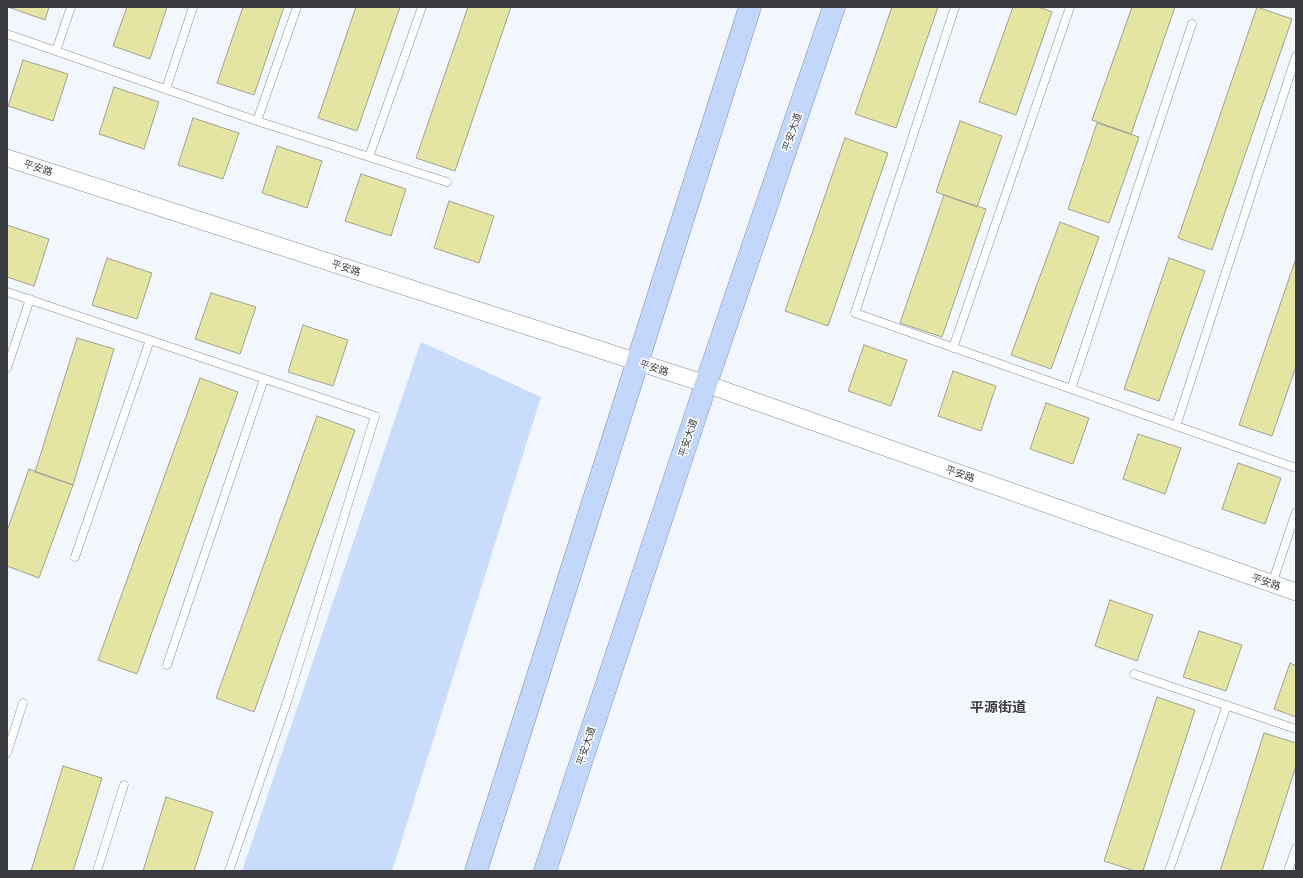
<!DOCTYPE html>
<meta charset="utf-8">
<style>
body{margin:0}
#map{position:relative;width:1303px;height:878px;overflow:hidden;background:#f2f6fd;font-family:Barlow,sans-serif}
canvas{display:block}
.frame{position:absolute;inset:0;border:8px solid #393b40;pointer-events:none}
</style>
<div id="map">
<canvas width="1303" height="878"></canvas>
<div class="frame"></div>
</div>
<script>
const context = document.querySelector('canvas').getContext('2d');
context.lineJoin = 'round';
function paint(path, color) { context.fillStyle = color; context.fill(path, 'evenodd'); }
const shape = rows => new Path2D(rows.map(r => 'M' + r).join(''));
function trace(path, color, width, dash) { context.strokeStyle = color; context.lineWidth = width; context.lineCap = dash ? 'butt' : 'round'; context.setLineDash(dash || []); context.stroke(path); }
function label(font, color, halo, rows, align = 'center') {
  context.font = font + ' Barlow,"Noto Sans SC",sans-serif'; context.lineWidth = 3; context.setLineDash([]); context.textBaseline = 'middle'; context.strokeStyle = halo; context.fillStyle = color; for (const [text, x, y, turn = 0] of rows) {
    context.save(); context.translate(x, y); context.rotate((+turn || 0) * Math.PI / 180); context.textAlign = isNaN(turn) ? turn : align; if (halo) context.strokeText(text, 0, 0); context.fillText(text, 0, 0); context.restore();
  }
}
paint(shape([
 [421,342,541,397,392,871,242,871]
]), '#cadcfc');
const building = shape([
 [8,7,49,7,45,20,8,7],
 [127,7,167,7,150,59,113,46,127,7],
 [243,7,284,7,254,95,217,83,243,7],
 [356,7,400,7,357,131,318,118,356,7],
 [468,7,511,7,455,171,416,158,468,7],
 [892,7,938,7,896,128,855,114,892,7],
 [1013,7,1039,7,1052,12,1016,115,979,102,1013,7],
 [1132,7,1175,7,1131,134,1092,120,1132,7],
 [1257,7,1292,19,1212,250,1178,238,1257,7],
 [23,60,68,74,53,121,8,106,23,60],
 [114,87,159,102,144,149,99,134,114,87],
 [193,118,239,133,223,179,178,165,193,118],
 [960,121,1002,136,977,207,936,192,960,121],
 [1097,123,1139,137,1109,223,1068,209,1097,123],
 [845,138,888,153,828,326,785,311,845,138],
 [277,146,322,161,307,208,262,193,277,146],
 [361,174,406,189,391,236,345,221,361,174],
 [944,195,986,209,942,337,900,323,944,195],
 [449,201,494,216,479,263,434,248,449,201],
 [1060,222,1099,237,1051,369,1011,355,1060,222],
 [7,225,49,239,34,286,7,277,7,225],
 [107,258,152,273,137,319,92,305,107,258],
 [1169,258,1205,271,1159,401,1124,389,1169,258],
 [1296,258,1296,366,1272,436,1239,425,1296,258],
 [211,293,256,307,240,354,195,339,211,293],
 [303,325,348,340,333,386,288,372,303,325],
 [77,338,114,349,73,485,35,472,77,338],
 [864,345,907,360,891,406,848,391,864,345],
 [953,371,996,386,981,431,938,416,953,371],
 [200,378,238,392,137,674,98,660,200,378],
 [1046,403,1089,418,1073,464,1030,449,1046,403],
 [317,416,355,430,254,712,216,698,317,416],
 [1138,434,1181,448,1165,494,1123,479,1138,434],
 [1238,463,1281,478,1265,524,1222,509,1238,463],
 [29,469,73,485,39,578,7,566,7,531,29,469],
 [1110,600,1153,615,1137,661,1095,646,1110,600],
 [1199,631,1242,645,1226,691,1183,677,1199,631],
 [1290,663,1296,666,1296,717,1274,709,1290,663],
 [1157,697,1195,710,1143,871,1135,871,1104,861,1157,697],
 [1264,733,1296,743,1296,766,1262,871,1220,871,1264,733],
 [63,766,102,778,73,871,31,871,63,766],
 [166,797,213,812,194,871,143,871,166,797]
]);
paint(building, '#e4e4a3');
trace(building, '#a1a195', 1);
const lane = shape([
 [955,7,855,313,1296,468],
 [7,34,257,121,447,182],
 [56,51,71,7],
 [166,89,193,7],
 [257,121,297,7],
 [369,157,422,7],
 [7,292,375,416,288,699,229,871],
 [953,348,1070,7],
 [7,368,30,299],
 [1071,389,1192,24],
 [1176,426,1296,56],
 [75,557,150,340],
 [1272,584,1296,512],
 [167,665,264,379],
 [1134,674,1296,729],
 [7,753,23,703],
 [97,871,124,785],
 [1169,871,1227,705],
 [1288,871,1296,848]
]);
const street = shape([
 [7,158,706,384,1296,592]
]);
const primary = shape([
 [476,871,750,7],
 [545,871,706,384,834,7]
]);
trace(lane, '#898f9a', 9);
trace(street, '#898f9a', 18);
trace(primary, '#798fb7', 23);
trace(lane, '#fff', 8);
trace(street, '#fff', 17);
trace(primary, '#c3d7fa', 22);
label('10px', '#393b40', '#fff', [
 ["平安大道",792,132,-71],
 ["平安路",38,168,18],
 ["平安路",346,268,18],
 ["平安路",654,368,18],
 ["平安大道",688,438,-72],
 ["平安路",960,474,19],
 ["平安路",1266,582,19],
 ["平安大道",586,746,-72]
]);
label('bold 14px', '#393b40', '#fff', [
 ["平源街道",998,707]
]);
</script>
